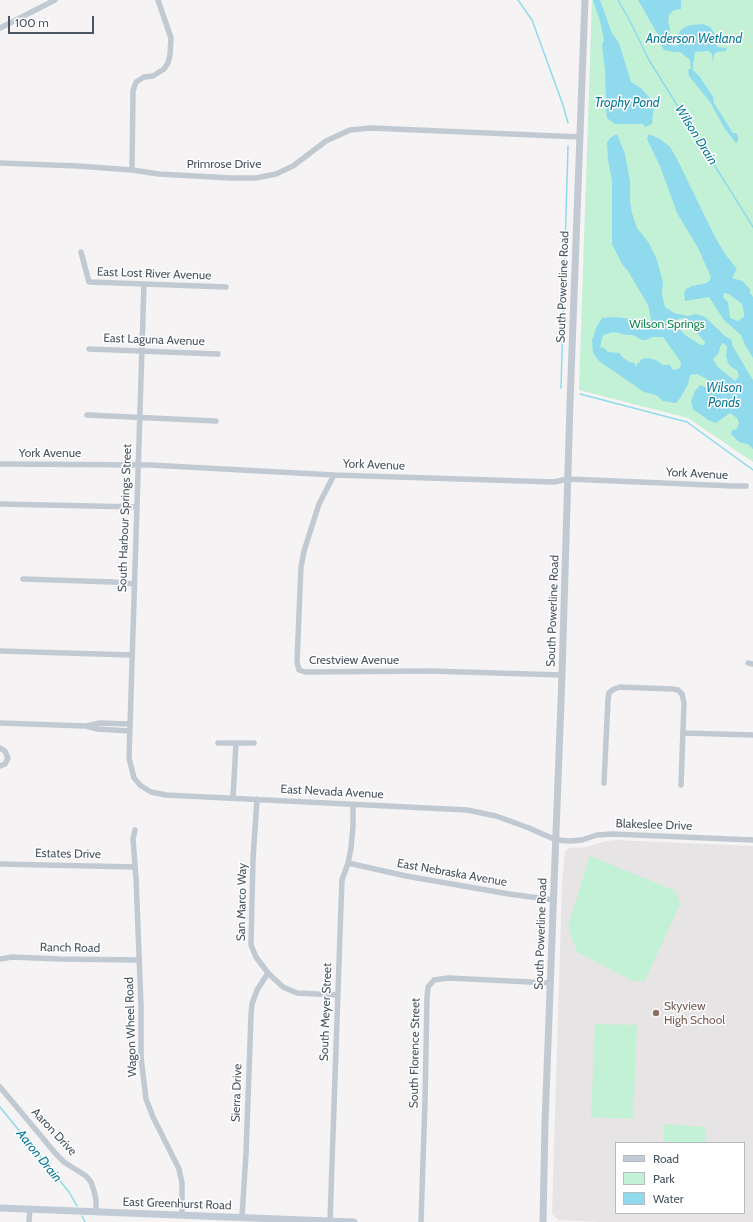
<!DOCTYPE html>
<style>
body{margin:0}
#map{position:relative;width:753px;height:1222px;overflow:hidden;background:#f5f3f3;font-family:Cabin,sans-serif}
canvas{display:block}
.legend{position:absolute;left:615px;top:1142px;width:130px;height:72px;box-sizing:border-box;background:#fff;border:1px solid #b7bbc0;margin:0;padding:5px 7px;list-style:none;font-size:12px;color:#4a5661}
.legend li{display:flex;align-items:center;gap:8px;height:20px}
.legend b{width:20px;border:1px solid #b7bbc0}
.scale{position:absolute;left:8px;top:16px;width:86px;height:18px;box-sizing:border-box;border:2px solid #4a5661;border-top:0;padding-left:5px;font-size:12px;line-height:14px;white-space:nowrap;color:#4a5661;-webkit-text-stroke:3px #fff;paint-order:stroke}
</style>
<div id="map">
<canvas width="753" height="1222"></canvas>
<ul class="legend">
<li><b style="height:5px;background:#c1cbd6"></b>Road</li>
<li><b style="height:11px;background:#c3f1d5"></b>Park</li>
<li><b style="height:11px;background:#90daee"></b>Water</li>
</ul>
<div class="scale">100 m</div>
</div>
<script>
const context = document.querySelector('canvas').getContext('2d');
context.lineJoin = 'round';
function paint(path, color) { context.fillStyle = color; context.fill(path, 'evenodd'); }
const shape = rows => new Path2D(rows.map(r => 'M' + r).join(''));
function trace(path, color, width, dash) { context.strokeStyle = color; context.lineWidth = width; context.lineCap = dash ? 'butt' : 'round'; context.setLineDash(dash || []); context.stroke(path); }
function label(font, color, halo, rows, align = 'center') {
  context.font = font + ' Cabin,sans-serif'; context.lineWidth = 3; context.setLineDash([]); context.textBaseline = 'middle'; context.strokeStyle = halo; context.fillStyle = color; for (const [text, x, y, turn = 0] of rows) {
    context.save(); context.translate(x, y); context.rotate((+turn || 0) * Math.PI / 180); context.textAlign = isNaN(turn) ? turn : align; if (halo) context.strokeText(text, 0, 0); context.fillText(text, 0, 0); context.restore();
  }
}
paint(shape([
 [616,840,753,846,753,1222,601,1222,559,1220,552,1214,562,884,565,851,569,848,586,847,607,841],
 [616,1143,744,1143,744,1213,616,1213]
]), '#e6e4e5');
paint(shape([
 [592,0,753,0,753,462,688,418,579,390],
 [590,856,676,891,680,904,645,981,633,981,577,952,568,926],
 [595,1024,637,1025,633,1119,591,1117],
 [664,1124,706,1127,705,1143,663,1143]
]), '#c3f1d5');
paint(shape([
 [593,0,600,0,612,33,619,43,631,82,641,88,654,103,652,124,645,127,643,124,615,124,607,118,605,103,606,98,605,70,602,45,604,40,600,21],
 [638,0,681,0,681,9,674,10,669,15,668,22,670,29,667,40,667,44,676,46,679,44,678,35,681,30,685,27,691,25,703,24,710,27,715,34,717,47,727,48,726,51,716,52,714,55,713,63,712,54,709,51,695,52,694,59,693,62,693,70,700,77,713,97,714,103,733,133,736,133,738,136,738,141,736,143,725,129,710,102,689,76,688,70,691,68,690,60,680,52,674,52,664,50,661,45,658,35],
 [617,134,625,154,630,181,630,201,632,213,637,228,649,243,657,260,663,282,662,294,665,307,674,313,688,316,696,314,705,317,726,337,732,340,732,345,753,380,753,449,748,444,739,442,731,434,732,430,737,429,739,423,737,418,730,413,716,423,708,420,693,409,691,401,695,391,700,385,707,388,709,384,707,379,697,374,690,375,688,384,681,397,676,403,663,401,656,395,644,392,599,361,593,353,592,340,597,326,602,318,614,317,634,319,639,323,648,323,651,319,648,305,628,271,622,264,612,244,612,180,608,160,607,143,610,138],
 [684,318,689,322,697,326,695,330,705,342,704,345,701,345,691,339,684,334,679,328,677,323,678,319],
 [614,332,626,335,633,335,642,340,646,340,653,337,663,337,681,362,680,368,673,370,670,365,663,365,656,360,648,358,642,359,635,367,635,363,629,362,621,356,620,353,608,352,604,348,600,347,603,335],
 [723,343,727,346,726,356,728,363,731,367,737,370,739,376,735,381,717,366,713,359,718,354,721,345],
 [649,134,660,139,670,147,676,157,715,237,725,254,737,269,732,278,742,281,750,289,750,293,753,297,753,358,745,345,741,335,724,320,709,297,685,301,684,293,686,289,692,286,707,283,710,280,711,277,698,248,677,213,660,166,647,139],
 [724,293,729,294,742,304,744,313,744,317,738,321,730,318,728,302,723,297]
]), '#90daee');
trace(shape([
 [518,0,532,20,563,105,568,123],
 [618,0,631,23,649,60,753,227],
 [561,388,568,146],
 [580,394,687,422,753,470],
 [0,1107,69,1192,77,1206],
 [82,1216,85,1222]
]), '#90daee', 1.5);
trace(shape([
 [0,28,55,0],
 [0,163,78,166,132,170,159,174,230,178,256,178,276,174,293,166,326,141,350,130,371,128,580,137],
 [132,170,133,91,136,82,144,77,153,76,164,69,168,63,170,55,171,38,158,0],
 [81,252,89,282,226,287],
 [144,284,129,758,134,778,141,786,151,792,166,795,467,810,496,816,529,828,556,840,570,841,582,840,597,835,612,834,753,840],
 [89,349,218,354],
 [87,415,216,421],
 [0,464,150,465,334,475,554,482,568,479,733,486,746,486],
 [334,475,319,504,304,551,301,567,297,662,299,670,305,672,430,671,562,675],
 [0,504,137,507],
 [23,579,113,582,134,584],
 [0,651,132,655],
 [748,663,753,664],
 [0,723,86,726,97,729,130,731],
 [86,726,100,723,130,724],
 [684,733,753,735],
 [218,743,254,743],
 [0,748,5,751,8,758,5,764,0,766],
 [604,783,608,699,609,693,614,689,620,687,673,689,678,690,682,694,684,703,681,785],
 [233,798,236,743],
 [257,799,253,859,251,945,256,957,268,973,283,987,297,993,337,995],
 [135,830,133,839,136,878,141,1006,141,1057,146,1099,153,1117,179,1169,182,1183,182,1215],
 [348,863,406,876,509,894,554,900],
 [0,864,135,867],
 [0,959,12,957,60,959,139,960],
 [0,1087,56,1154,64,1162,86,1176,91,1182,94,1191,96,1200,96,1212],
 [242,1217,246,1154,251,1015,252,1004,257,990,268,973],
 [330,1221,341,905,342,880,348,863,351,848,353,826,353,805],
 [29,1222,30,1209],
 [421,1222,425,1101,427,997,428,987,434,980,448,978,551,983]
]), '#c1cad2', 5.5);
trace(shape([
 [543,1222,545,1122,562,675,570,403,585,0]
]), '#c1cad2', 7);
trace(shape([
 [0,1208,354,1222]
]), '#c1cbd6', 7);
for (const [x, y, r, color] of [
 [656,1013,4,"#8d6e63"]
]) { const dot = new Path2D(); dot.arc(x, y, r, 0, 2 * Math.PI); context.fillStyle = color; context.fill(dot); trace(dot, '#fff', 1.5); }
label('12px', '#4a5661', '#fff', [
 ["Primrose Drive",224,164],
 ["East Lost River Avenue",154,274,2],
 ["South Powerline Road",563,287,-88],
 ["East Laguna Avenue",154,340,2],
 ["York Avenue",50,453],
 ["York Avenue",374,465,2],
 ["York Avenue",697,474,3],
 ["South Harbour Springs Street",125,518,-88],
 ["South Powerline Road",553,611,-88],
 ["Crestview Avenue",354,660],
 ["East Nevada Avenue",332,792,3],
 ["Blakeslee Drive",654,825,2],
 ["Estates Drive",68,854,1],
 ["East Nebraska Avenue",452,873,10],
 ["San Marco Way",242,902,-89],
 ["South Powerline Road",541,934,-88],
 ["Ranch Road",70,948,1],
 ["South Meyer Street",326,1012,-88],
 ["Wagon Wheel Road",131,1027,-92],
 ["South Florence Street",415,1053,-89],
 ["Sierra Drive",237,1093,-88],
 ["Aaron Drive",54,1132,47],
 ["East Greenhurst Road",177,1204,2]
]);
label('12px', '#17864f', '#fff', [
 ["Wilson Springs",667,324]
]);
label('12px', '#785e54', '#fff', [
 ["Skyview",664,1006],
 ["High School",664,1020]
], 'left');
label('italic 13px', '#0c7c9b', '#fff', [
 ["Anderson Wetland",694,39],
 ["Trophy Pond",627,103],
 ["Wilson Drain",696,135,58],
 ["Wilson",724,388],
 ["Ponds",724,403],
 ["Aaron Drain",39,1156,51]
]);
</script>
